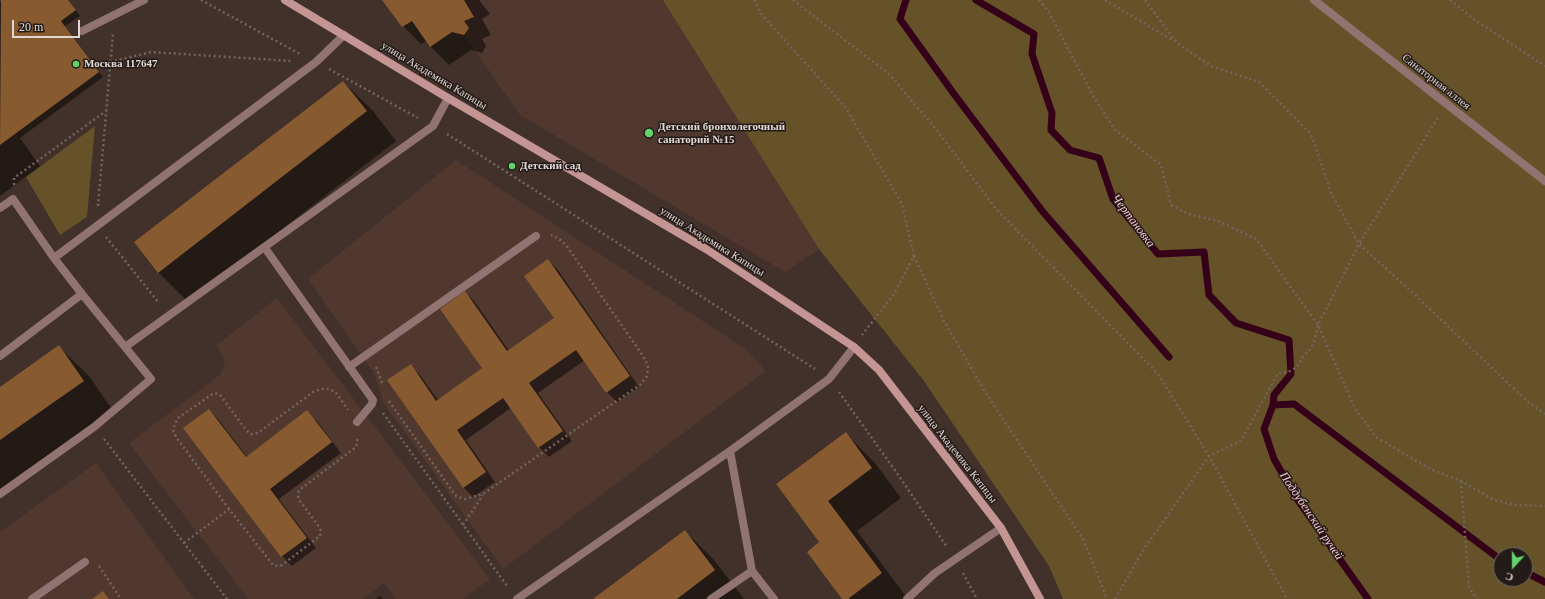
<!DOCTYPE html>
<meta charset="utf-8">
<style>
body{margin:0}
#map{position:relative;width:1545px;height:599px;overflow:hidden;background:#42312a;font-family:Georgia,serif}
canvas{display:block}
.north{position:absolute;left:1493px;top:547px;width:40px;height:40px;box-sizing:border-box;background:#231b18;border:1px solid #706663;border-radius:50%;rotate:201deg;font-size:11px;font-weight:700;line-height:16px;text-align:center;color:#e3d7d3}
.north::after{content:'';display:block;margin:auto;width:14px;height:18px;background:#60d56a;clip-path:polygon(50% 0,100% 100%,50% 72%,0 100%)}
.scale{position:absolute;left:12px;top:20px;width:68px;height:18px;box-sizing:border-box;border:2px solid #e3d7d3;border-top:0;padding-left:5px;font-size:12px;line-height:14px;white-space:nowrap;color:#e3d7d3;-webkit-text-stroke:3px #231b18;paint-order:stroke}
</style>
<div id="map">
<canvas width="1545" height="599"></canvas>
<div class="north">С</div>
<div class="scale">20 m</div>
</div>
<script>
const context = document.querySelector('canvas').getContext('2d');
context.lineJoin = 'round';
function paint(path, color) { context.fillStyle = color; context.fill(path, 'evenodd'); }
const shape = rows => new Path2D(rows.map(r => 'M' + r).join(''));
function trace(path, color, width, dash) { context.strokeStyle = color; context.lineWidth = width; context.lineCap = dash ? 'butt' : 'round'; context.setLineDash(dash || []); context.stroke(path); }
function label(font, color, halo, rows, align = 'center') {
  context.font = font + ' Georgia,serif'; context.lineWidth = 3; context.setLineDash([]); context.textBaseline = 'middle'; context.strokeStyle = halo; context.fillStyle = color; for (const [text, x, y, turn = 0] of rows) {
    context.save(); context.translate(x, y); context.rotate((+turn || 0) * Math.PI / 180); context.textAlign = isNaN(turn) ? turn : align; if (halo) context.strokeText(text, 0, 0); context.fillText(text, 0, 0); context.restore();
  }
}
paint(shape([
 [382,0,664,0,819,249,785,272,520,115,464,35,452,32,430,47,412,21,402,27],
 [456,160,744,348,766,371,503,569,383,402,378,384,373,372,308,279],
 [277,298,490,579,463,599,396,599,384,583,363,599,248,599,129,443,221,374,225,363,217,345],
 [96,463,194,599,0,599,0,532]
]), '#50382f');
paint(shape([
 [663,0,1545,0,1545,599,1063,599,1049,566,924,381,819,249],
 [1501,555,1525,555,1525,579,1501,579],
 [95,126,87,217,60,235,26,177]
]), '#665229');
paint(shape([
 [3,0,68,0,80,16,65,26,103,77,20,138,40,166,0,196,0,2],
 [383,0,479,0,490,14,482,19,491,35,482,39,486,46,482,53,471,50,449,65,431,47,427,41,421,44,403,26],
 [343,82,373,111,396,141,188,302,159,273,136,242],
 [548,260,558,270,639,387,617,402,607,392,585,360,538,393,572,441,549,457,539,447,511,408,466,440,495,482,473,497,464,488,410,365,420,375,438,400,484,369,465,292,475,302,509,351,556,319],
 [59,347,89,376,113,411,0,489,0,388],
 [209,410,219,420,247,457,307,412,317,421,341,453,279,499,316,548,292,566,282,556,185,428],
 [846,434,875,463,901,498,857,531,908,599,843,599,820,543,777,485],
 [685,531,714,560,744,599,595,599],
 [380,596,383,599,376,599]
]), '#0007');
trace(shape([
 [906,0,900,19,954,94,1043,212,1169,357],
 [976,0,1034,34,1032,54,1052,113,1051,130,1070,150,1099,158,1113,199,1158,254,1204,252,1209,295,1236,323,1289,340,1291,374,1274,395,1273,405,1264,429,1274,459,1297,499,1368,599],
 [1273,405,1294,404,1501,560],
 [1525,572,1545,582]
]), '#350118', 7);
paint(shape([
 [1,0,68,0,76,10,61,21,99,72,0,145],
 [382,0,464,0,474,17,464,21,469,28,464,35,452,32,430,47,412,21,402,27],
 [343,81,367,111,158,273,134,242],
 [548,259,630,376,606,393,576,350,529,383,563,431,538,448,503,398,457,430,486,472,463,488,387,380,411,364,436,401,482,368,440,309,465,291,507,351,554,318,524,276],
 [59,345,84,381,0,440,0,387],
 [209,409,246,457,307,410,332,442,270,489,307,538,281,557,183,428],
 [846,432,872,468,828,501,882,573,848,599,842,599,807,552,819,542,776,484],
 [685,530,715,570,677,599,593,599],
 [103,591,109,599,92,599]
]), '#885a2f');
trace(shape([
 [201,0,300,54],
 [754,0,762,15,845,107,902,204,914,256,894,294,862,335],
 [793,0,889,74,935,128,997,210,1158,374,1209,456,1287,599],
 [1039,0,1048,11,1095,99,1115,130,1139,148,1161,165,1171,205,1188,214,1218,221,1256,239,1318,325,1355,408,1376,437,1430,469,1461,481,1494,500,1516,505,1545,506],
 [1105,0,1174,41],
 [1145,0,1176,42,1211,66,1259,82,1311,134,1331,193,1359,244,1414,294,1529,403,1545,414],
 [1450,0,1475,20,1545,66],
 [110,62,151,52,291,61],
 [329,69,418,118],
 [447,134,815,369],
 [14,185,14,178,106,111],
 [98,206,113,33],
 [106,237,159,303],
 [914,256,944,321,987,395,1083,539,1107,599],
 [376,367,383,385],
 [839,392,899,476,947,547],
 [389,401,453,492,456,496,465,499,483,494,641,384,647,376,648,366,643,356,566,245,558,238,551,235],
 [383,413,507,586],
 [104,439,227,599],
 [1461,481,1469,587,1477,599],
 [229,509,176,437,173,430,175,424,178,418,211,395,215,393,220,395,247,431,251,434,255,434,259,432,313,392,321,389,330,389,337,394,348,410],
 [463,525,483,495],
 [184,543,229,509,273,565,278,566,282,565,316,539,320,536,321,531,319,527,300,501,298,496,299,491,302,488,356,447,358,438],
 [99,566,121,599],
 [963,573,977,599],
 [1115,599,1144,549,1209,456,1241,441,1278,373,1288,372,1297,367,1303,356,1311,349,1315,339,1318,325,1359,244,1439,116]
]), '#73645e', 2.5, [2, 3]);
trace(shape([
 [1314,0,1545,181],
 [82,31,144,0],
 [0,208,13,199,54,258,82,294,0,356],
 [265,248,373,400,372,404,357,422],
 [54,258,316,62,344,35],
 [125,347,433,126,448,98],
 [349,367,536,236],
 [0,494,94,427,151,379,82,294],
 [752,571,774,599],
 [32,599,85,562],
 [517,599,730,451,829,379,854,347],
 [711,599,752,571,730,451],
 [907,599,935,573,1001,528]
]), '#917372', 8);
trace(shape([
 [285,0,448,98,706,249,854,347,879,370,1001,528,1040,599]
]), '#c49593', 8);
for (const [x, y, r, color] of [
 [76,64,4,"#60d56a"],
 [649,133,5,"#60d56a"],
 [512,166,4,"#60d56a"]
]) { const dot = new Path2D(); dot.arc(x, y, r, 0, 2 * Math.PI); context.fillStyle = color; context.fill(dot); trace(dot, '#231b18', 1.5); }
label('bold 11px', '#e3d7d3', '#231b18', [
 ["Москва 117647",84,64],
 ["Детский бронхолегочный",658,127],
 ["санаторий №15",658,140],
 ["Детский сад",520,166]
], 'left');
label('11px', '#e3d7d3', '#231b18', [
 ["улица Академика Капицы",434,76,31],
 ["Санаторная аллея",1436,82,38],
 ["улица Академика Капицы",712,242,32],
 ["улица Академика Капицы",957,454,52]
]);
label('italic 12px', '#fec5d5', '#231b18', [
 ["Чертановка",1133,221,53],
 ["Поддубенский ручей",1311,516,56]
]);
</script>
